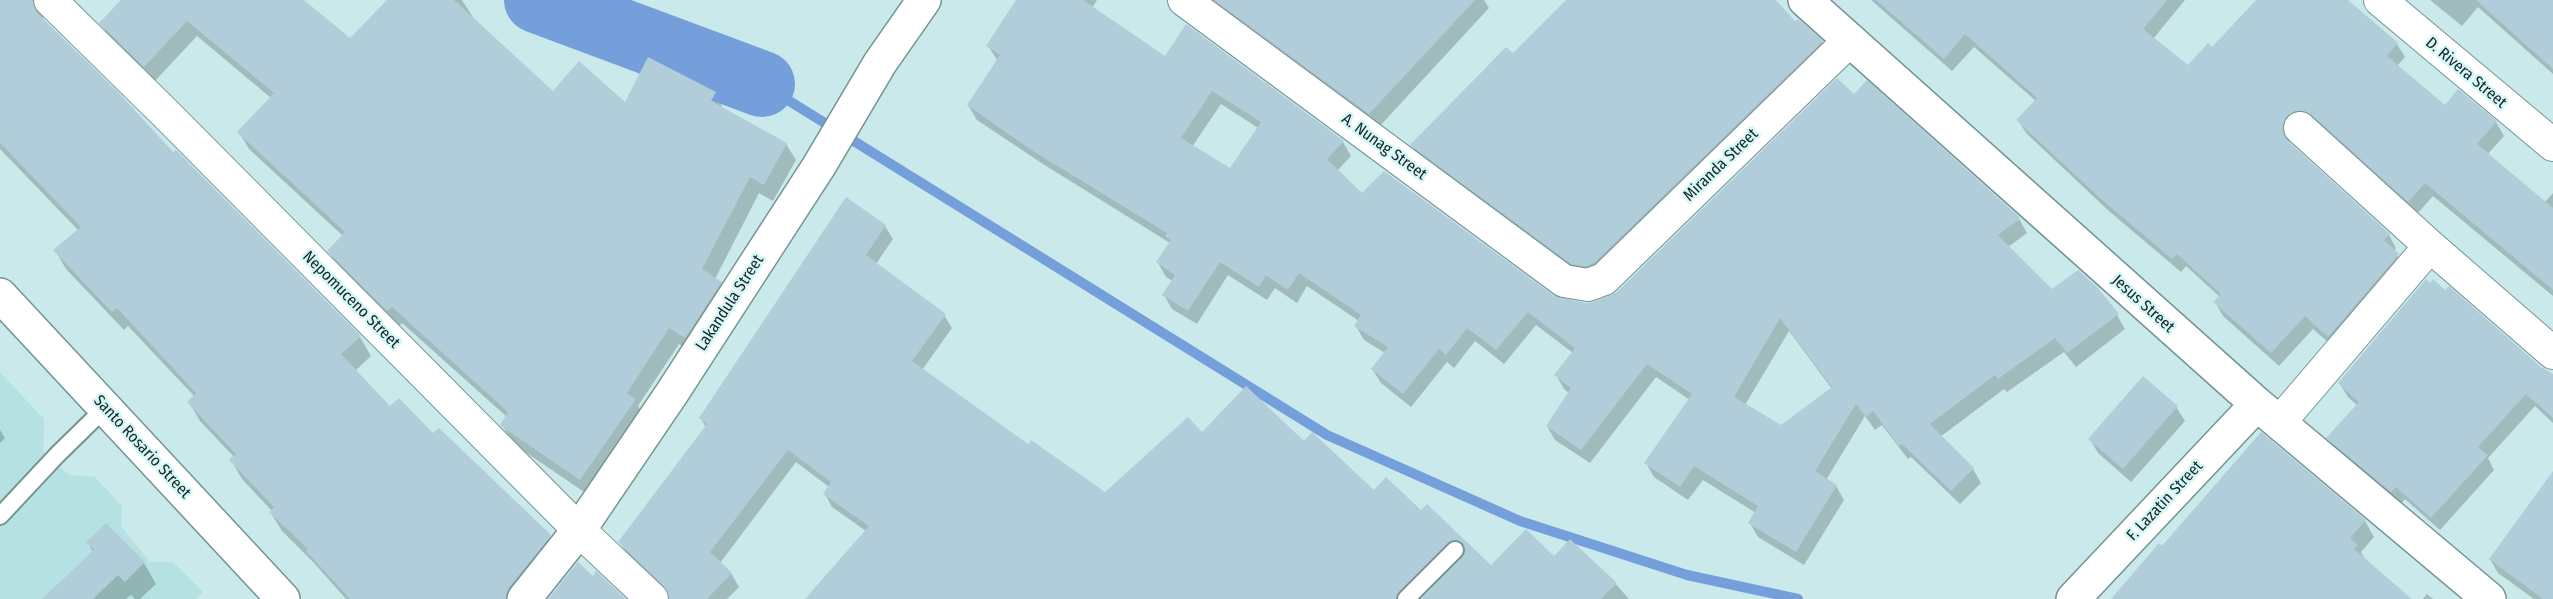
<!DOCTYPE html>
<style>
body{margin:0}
canvas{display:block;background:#c9e9eb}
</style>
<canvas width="2553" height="599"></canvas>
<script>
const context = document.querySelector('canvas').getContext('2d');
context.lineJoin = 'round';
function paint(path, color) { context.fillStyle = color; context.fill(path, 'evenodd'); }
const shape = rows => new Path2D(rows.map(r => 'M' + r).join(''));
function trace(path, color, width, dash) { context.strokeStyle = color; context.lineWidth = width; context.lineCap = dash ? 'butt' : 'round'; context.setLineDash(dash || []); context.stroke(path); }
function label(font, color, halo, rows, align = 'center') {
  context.font = font + ' "Fira Sans Condensed",sans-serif'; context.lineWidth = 5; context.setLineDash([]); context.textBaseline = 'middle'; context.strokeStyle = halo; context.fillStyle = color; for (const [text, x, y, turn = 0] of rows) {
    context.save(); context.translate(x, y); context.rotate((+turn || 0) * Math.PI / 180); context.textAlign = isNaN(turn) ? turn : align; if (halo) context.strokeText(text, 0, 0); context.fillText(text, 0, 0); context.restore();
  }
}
paint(shape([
 [0,372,44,419,43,451,69,475,95,477,122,506,121,526,150,562,173,562,203,592,196,599,0,599]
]), '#b6e1e2');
paint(shape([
 [0,0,65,0,43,15,43,20,173,155,360,337,371,356,355,371,390,408,433,435,549,537,560,555,519,599,346,599,314,563,282,531,271,513,272,511,242,479,231,460,234,457,200,421,189,402,195,397,128,326,124,330,66,269,55,250,79,231,0,149],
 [123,0,301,0,350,40,389,0,462,0,474,19,553,93,625,104,715,93,724,110,786,144,796,160,773,201,759,193,715,279,720,283,730,300,695,354,679,344,638,406,645,417,590,496,515,445,502,425,507,417,402,323,398,327,339,268,329,251,343,236,249,149,239,132,271,98,197,36,154,82,111,40,101,23],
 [1018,0,1097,0,1092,8,1166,58,1187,26,1343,142,1351,156,1337,171,1362,195,1553,297,1586,304,1595,303,1617,293,1854,96,2019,219,2027,233,2008,247,2052,291,2117,315,2125,329,2076,367,2064,352,2007,392,2004,389,1940,437,1973,469,1981,483,1960,504,1911,457,1908,459,1882,425,1875,430,1865,416,1826,480,1836,486,1844,500,1804,565,1758,537,1750,523,1756,513,1703,480,1688,500,1654,477,1646,463,1690,400,1656,377,1590,463,1555,440,1547,426,1569,393,1564,389,1556,375,1573,353,1536,325,1504,364,1475,341,1454,368,1447,362,1411,407,1381,383,1372,369,1385,353,1364,340,1356,326,1359,321,1307,286,1297,303,1275,288,1267,300,1228,275,1197,324,1172,309,1164,295,1173,281,1166,277,1158,263,1170,243,1043,164,977,120,968,105,998,61,988,46],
 [1221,104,1258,128,1230,170,1192,147],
 [1789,331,1832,389,1781,427,1745,405],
 [1211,0,1484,0,1489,8,1378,128,1216,8],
 [1568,0,1774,0,1795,24,1822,42,1831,58,1582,280,1421,161,1412,145,1513,55],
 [1871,0,2185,0,2153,39,2188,67,2213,50,2257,0,2346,0,2397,44,2405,57,2397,66,2445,107,2496,122,2504,136,2487,155,2544,203,2553,193,2553,296,2433,196,2417,214,2289,139,2290,145,2389,235,2396,248,2394,251,2406,269,2337,350,2313,329,2279,366,2223,316,2215,302,2220,297,2186,266,2181,272,2110,212,2026,133,2018,120,2036,101,1974,47,1952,71],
 [2430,0,2553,0,2553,74,2478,7,2462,26],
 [885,226,893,239,876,264,944,315,952,328,922,370,1029,446,1106,494,1202,434,1304,443,1374,492,1421,512,1427,506,1491,568,1554,558,1607,574,1629,599,1423,599,1465,554,1461,552,1412,599,807,599,866,531,832,507,825,494,829,487,796,462,720,563,731,573,739,587,727,599,671,599,628,556,620,542,706,428,701,418],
 [2553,378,2553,423,2535,406,2488,458,2494,470,2440,530,2405,499,2400,505,2336,452,2328,438,2358,406,2348,397,2340,384],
 [2176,407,2185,421,2131,482,2098,453,2090,439],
 [0,430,5,438,0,443],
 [2553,473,2553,591,2547,599,2534,599,2498,573,2490,559],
 [2365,521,2374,537,2361,552,2366,562,2409,599,2113,599,2163,548],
 [88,542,144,563,156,584,140,599,135,599,131,595,126,599,44,599,93,552],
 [2427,594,2433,599,2423,599]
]), '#0003');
trace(shape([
 [762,84,1327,435,1520,521,1687,575,1798,599]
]), '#759fda', 10);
trace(shape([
 [537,0,762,84]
]), '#759fda', 66);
paint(shape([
 [0,0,33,0,37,13,119,93,173,152,176,150,361,336,341,354,390,406,399,398,433,433,439,428,548,532,551,536,509,587,506,599,350,599,306,551,308,549,269,512,274,507,229,460,236,454,187,402,196,393,117,308,112,312,53,250,81,227,0,143],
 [121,0,304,0,350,38,387,0,454,0,553,91,579,61,625,102,648,57,716,92,711,101,787,143,764,185,750,177,702,269,722,282,685,338,669,328,627,393,636,399,580,480,504,428,500,425,508,412,392,307,387,311,327,251,345,232,237,132,274,93,187,21,144,67,99,23],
 [1016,0,1083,0,1165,56,1186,24,1344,141,1327,159,1362,193,1384,171,1553,295,1585,303,1594,302,1617,292,1837,78,1854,94,1867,80,2018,216,2020,219,1998,235,2052,289,2078,270,2097,287,2119,314,2067,353,2055,338,1998,379,1995,375,1930,424,1974,468,1951,491,1902,444,1899,446,1873,411,1866,417,1856,404,1815,471,1837,485,1796,552,1748,523,1758,506,1694,466,1680,487,1644,463,1692,394,1647,364,1581,450,1546,426,1571,388,1554,375,1575,348,1528,312,1496,350,1467,328,1446,355,1439,349,1403,394,1371,369,1388,347,1354,326,1361,315,1299,273,1288,290,1266,275,1259,287,1220,262,1188,311,1162,295,1175,275,1156,262,1171,240,1165,236,1167,233,1033,151,967,105,1000,55,986,46],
 [1212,91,1261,122,1230,168,1181,138],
 [1780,318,1832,387,1781,425,1734,397],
 [1214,0,1475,0,1369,114],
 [1566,0,1776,0,1795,21,1798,19,1823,41,1594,263,1586,266,1571,264,1410,145,1506,47,1513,53],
 [1876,0,2167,0,2143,29,2188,65,2208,43,2212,47,2256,0,2348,0,2398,43,2387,56,2445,105,2458,89,2497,121,2477,144,2553,208,2553,290,2425,183,2408,202,2312,115,2304,111,2295,111,2287,116,2283,124,2283,133,2288,141,2390,234,2384,240,2399,254,2328,337,2305,316,2271,353,2213,302,2221,294,2177,254,2172,259,2100,198,2016,120,2037,98,1965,34,1944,59],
 [2476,0,2553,0,2553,69],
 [846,197,886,225,866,255,946,314,912,361,1028,444,1031,440,1105,492,1188,417,1202,432,1246,386,1304,441,1312,432,1374,490,1386,477,1421,510,1427,504,1491,565,1526,529,1554,556,1570,539,1617,583,1601,599,1421,599,1465,553,1463,543,1453,540,1399,592,1396,599,805,599,869,526,823,494,831,482,788,450,710,552,732,573,707,599,669,599,664,586,618,542,707,424,699,418],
 [2426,279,2430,283,2433,279,2445,290,2449,286,2541,367,2553,374,2553,418,2526,394,2478,447,2488,455,2431,518,2396,487,2391,492,2326,438,2359,402,2338,383],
 [2143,376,2178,406,2123,469,2088,439],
 [2261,432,2366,520,2350,538,2358,545,2354,549,2412,599,2111,599,2159,543,2162,546],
 [2553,471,2553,599,2543,599,2489,559],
 [106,523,145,562,125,582,118,575,93,599,42,599,94,550,86,542],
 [578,562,593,576,596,571,626,599,548,599]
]), '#b2cdda');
const service = shape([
 [0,516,57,455,105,408],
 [1406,599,1455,550]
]);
const minor = shape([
 [50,0,168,116,579,530,652,599],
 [1184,0,1564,281,1588,285,1604,279,1850,40],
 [2380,0,2553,145],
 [2300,128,2430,246,2553,353],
 [2279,423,2430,246]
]);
const tertiary = shape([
 [1805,0,2257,404,2489,599],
 [2073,599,2257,404]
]);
const secondary = shape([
 [0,295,283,599],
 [524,599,579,530,672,393,819,166,880,63,924,0]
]);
trace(service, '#749394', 20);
trace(minor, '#749394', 34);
trace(tertiary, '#749394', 36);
trace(secondary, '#749394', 36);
trace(service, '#fff', 16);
trace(minor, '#fff', 32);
trace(tertiary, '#fff', 33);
trace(secondary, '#fff', 33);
label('16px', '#172424', '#d6f7f8', [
 ["D. Rivera Street",2466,73,40],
 ["A. Nunag Street",1384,147,36],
 ["Miranda Street",1721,165,-44],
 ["Nepomuceno Street",351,300,45],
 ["Lakandula Street",730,303,-57],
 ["Jesus Street",2143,304,42],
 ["Santo Rosario Street",142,447,47],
 ["F. Lazatin Street",2165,501,-47]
]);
</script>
